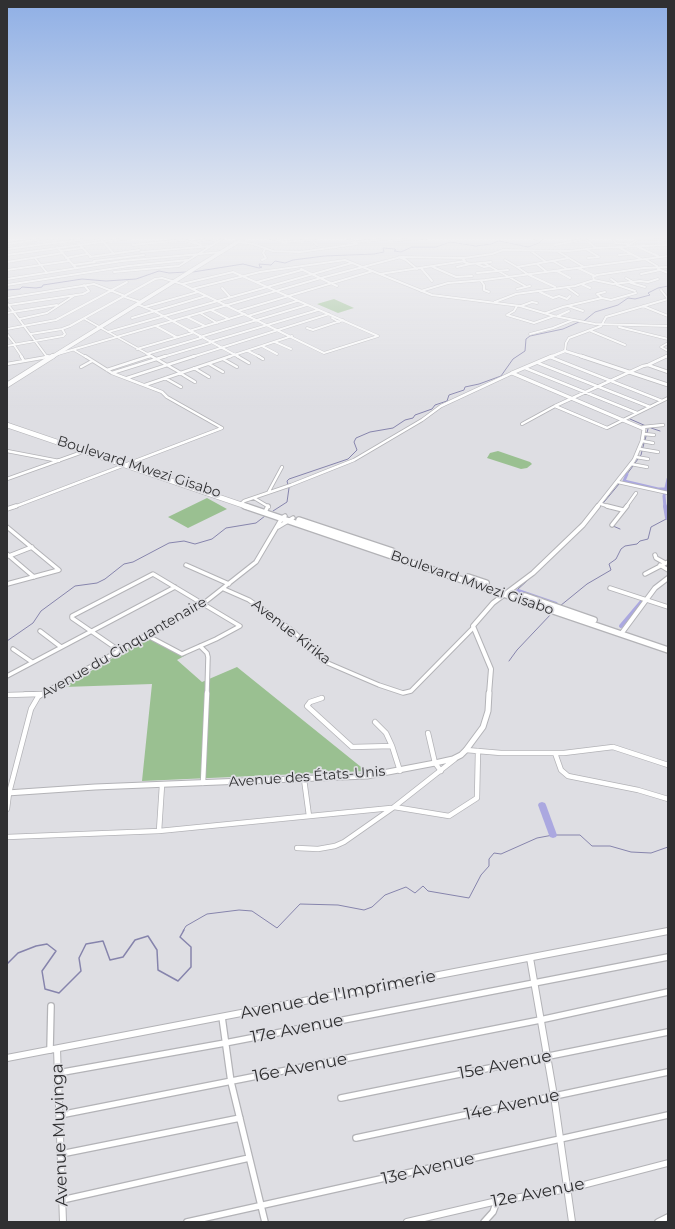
<!DOCTYPE html>
<meta charset="utf-8">
<style>
body{margin:0}
#map{position:relative;width:675px;height:1229px;overflow:hidden;background:#dedee3;font-family:Montserrat,sans-serif}
canvas{display:block}
.frame{position:absolute;inset:0;border:8px solid #303032;pointer-events:none}
</style>
<div id="map">
<canvas width="675" height="1229"></canvas>
<div class="frame"></div>
</div>
<script>
const context = document.querySelector('canvas').getContext('2d');
context.lineJoin = 'round';
function paint(path, color) { context.fillStyle = color; context.fill(path, 'evenodd'); }
const shape = rows => new Path2D(rows.map(r => 'M' + r).join(''));
function trace(path, color, width, dash) { context.strokeStyle = color; context.lineWidth = width; context.lineCap = dash ? 'butt' : 'round'; context.setLineDash(dash || []); context.stroke(path); }
function label(font, color, halo, rows, align = 'center') {
  context.font = font + ' Montserrat,sans-serif'; context.lineWidth = 3.5; context.setLineDash([]); context.textBaseline = 'middle'; context.strokeStyle = halo; context.fillStyle = color; for (const [text, x, y, turn = 0] of rows) {
    context.save(); context.translate(x, y); context.rotate((+turn || 0) * Math.PI / 180); context.textAlign = isNaN(turn) ? turn : align; if (halo) context.strokeText(text, 0, 0); context.fillText(text, 0, 0); context.restore();
  }
}
paint(shape([
 [334,299,354,308,338,313,317,304],
 [498,451,530,462,532,464,527,468,521,469,487,458,490,453],
 [207,498,227,509,188,528,168,517],
 [150,636,186,655,177,660,202,682,237,667,366,771,142,781,152,684,64,687]
]), '#9ac091');
trace(shape([
 [193,272,243,264,259,268,262,267,260,267,259,264,271,265,275,261,285,263,293,260,324,256,374,254,384,252,383,248,395,249,396,250,394,251,401,252,412,247,436,247,450,242,476,246,491,244,499,241,528,247,539,243,544,238],
 [7,290,20,289,22,287,36,288,42,287,43,285,82,279,106,281,136,279,159,271,169,273,186,272],
 [584,321,595,312,618,305,628,298,635,299,650,295,648,293,658,288,668,286],
 [630,419,646,426],
 [651,428,660,431],
 [645,440,648,429],
 [635,463,641,455,644,443],
 [627,474,633,466],
 [288,485,287,481,289,479,348,459,357,450,354,442,356,438,370,432,393,428,405,420,413,418,415,415,432,409,435,405,447,401,449,395,464,390,465,387,479,384,501,376,513,359,525,351,526,339,530,336,563,329,579,322],
 [273,511,287,502,289,488],
 [595,513,619,484],
 [613,526,620,529],
 [517,590,529,579],
 [560,606,587,584,611,570,609,564,616,559,621,549,625,546,637,544,640,541,648,539,651,527,668,518],
 [7,641,33,623,41,611,75,586,97,583,105,579,124,564,133,562,169,543,184,541,195,544,212,539,226,528,256,523,265,516],
 [509,661,517,650,552,613],
 [183,931,186,926,207,914,239,910,252,911,277,928,300,904,338,905,364,910,372,907,385,895,406,887,415,893,423,886,428,891,469,898,481,875,489,866,489,859,494,853,501,854,537,838,553,835,580,835,592,846,610,846,631,852,651,853,668,847]
]), '#8684ac', 1);
trace(shape([
 [7,964,18,953,36,946,47,944,56,951,42,971,45,989,59,993,81,971,79,958,86,944,103,941,110,960,123,957,135,940,148,936,157,950,158,970,178,981,191,967,191,947,180,937,184,930]
]), '#8684ac', 1.5);
trace(shape([
 [627,474,624,481,658,489,667,489],
 [665,507,664,496,668,479]
]), '#aba8e0', 3);
trace(shape([
 [665,506,667,518],
 [518,591,556,604],
 [621,626,643,600]
]), '#aba8e0', 4);
paint(shape([
 [542,802,545,803,546,805,557,835,556,837,553,838,550,837,549,835,538,805,539,803,542,802]
]), '#aba8e0');
const minorFar4 = shape([
 [100,238,114,254],
 [207,238,218,242],
 [270,238,283,242,311,240],
 [347,238,355,242,387,239],
 [534,238,537,239],
 [584,238,596,248],
 [612,238,616,243,628,244],
 [180,239,201,245],
 [310,239,317,245],
 [310,239,317,238],
 [52,241,70,238],
 [388,241,426,238],
 [194,242,208,239],
 [238,242,253,244,273,251,300,252,357,244,353,242],
 [54,243,97,238],
 [7,244,50,238],
 [79,244,91,257],
 [133,245,182,240],
 [555,245,584,239],
 [57,247,76,268],
 [625,247,639,239,668,240],
 [638,247,658,256],
 [620,248,641,259],
 [7,249,54,243],
 [586,249,599,257,588,258],
 [61,251,82,248],
 [531,251,546,262],
 [557,251,584,267],
 [141,252,211,246],
 [7,255,131,238],
 [619,255,631,254],
 [90,257,139,250],
 [399,257,406,260,417,269],
 [35,258,47,273],
 [66,258,87,254],
 [645,259,657,266],
 [262,260,266,258,263,253,265,249],
 [505,260,517,267],
 [94,261,144,255],
 [553,261,567,269],
 [7,262,63,253],
 [464,262,470,264,491,262],
 [484,263,525,286],
 [477,264,484,267,490,266],
 [537,264,547,272],
 [73,265,95,262],
 [433,267,456,277,472,276],
 [457,267,470,264],
 [421,268,432,281],
 [578,268,595,276],
 [301,269,337,286],
 [658,269,668,273],
 [7,270,69,261],
 [557,271,570,278],
 [114,272,179,266,224,238],
 [477,273,508,270],
 [380,274,465,261,462,258],
 [641,274,660,270],
 [626,278,633,282],
 [7,279,122,261,222,252],
 [611,279,618,284],
 [594,280,613,284,640,281,648,282,658,279],
 [481,281,484,285,484,290,489,292],
 [257,282,302,270],
 [631,283,645,287],
 [182,284,233,272,378,336],
 [581,284,590,288],
 [7,285,129,266,188,260],
 [617,285,635,291],
 [555,287,529,275,517,267,569,258],
 [222,288,230,297],
 [568,288,578,295],
 [192,289,260,272,345,260,432,295,520,306,554,316,595,324,668,326],
 [517,289,530,286],
 [661,290,668,299],
 [421,291,448,283,485,280,668,256],
 [540,292,553,298,559,296,567,299,570,296],
 [125,297,140,302],
 [7,298,94,284,125,296],
 [602,298,611,300,636,293],
 [495,302,516,294,575,286,594,280,593,277,597,275,644,268,668,267],
 [7,303,47,357,50,357],
 [137,304,154,311,239,357],
 [9,305,83,294,89,291,84,285],
 [517,306,514,311,507,315,534,323,554,316],
 [521,306,532,302,537,303],
 [568,306,583,311],
 [643,306,668,316],
 [145,307,198,292],
 [211,310,229,319],
 [238,311,373,271],
 [7,313,57,305],
 [200,313,217,323],
 [546,313,563,307,602,298,597,294,605,292],
 [248,316,297,301],
 [558,316,569,311],
 [187,317,205,326],
 [132,318,206,296],
 [332,318,339,322],
 [20,319,47,313,75,295],
 [85,319,153,357],
 [156,326,176,337],
 [619,327,668,339],
 [307,328,313,330,343,320],
 [7,329,56,320,127,282],
 [189,331,245,314],
 [591,331,625,345],
 [108,332,352,263],
 [7,334,15,344],
 [31,334,62,329,70,326,155,279,162,278,182,284,324,353,378,336],
 [530,334,553,328,573,320],
 [200,337,307,305],
 [210,342,318,310],
 [275,342,291,349],
 [668,343,661,347,668,351],
 [14,345,22,357],
 [7,346,63,336,65,334,62,329],
 [262,346,277,354],
 [137,349,192,333],
 [74,350,86,357],
 [248,351,260,357],
 [565,351,566,343,569,338,601,326,606,317,668,299],
 [58,354,321,278,401,257,464,258,492,254,503,250,569,251,596,248,668,245],
 [147,354,201,338],
 [45,357,47,357],
 [147,357,151,356],
 [163,357,210,343],
 [192,357,329,314],
 [228,357,292,336],
 [665,357,668,356]
]);
const minorFar3 = shape([
 [21,356,24,361],
 [47,356,50,357],
 [151,356,181,373],
 [237,356,249,363],
 [258,356,263,359],
 [550,357,662,401],
 [223,359,237,367],
 [538,363,650,407],
 [7,364,47,357],
 [209,364,223,372],
 [648,365,667,356],
 [81,367,92,361],
 [194,368,209,377],
 [525,368,637,413],
 [107,370,150,356],
 [112,373,166,356],
 [180,373,195,382],
 [127,378,195,356],
 [165,378,181,387],
 [145,385,231,356],
 [555,406,607,428,668,398],
 [522,424,555,406,643,366,648,365,668,372],
 [643,427,663,425],
 [644,434,654,435],
 [642,441,653,443],
 [640,449,658,452],
 [7,451,59,461],
 [636,457,648,459],
 [631,464,647,467],
 [7,479,88,450],
 [618,482,668,493],
 [268,493,282,467],
 [254,498,269,507],
 [241,504,244,501,291,485,354,460,422,420,441,406,512,373],
 [601,504,610,507],
 [14,507,222,428,167,397,162,392,112,373,85,356],
 [626,507,636,493]
]);
const minorFar2 = shape([
 [607,506,623,510],
 [7,509,16,506],
 [265,512,268,506],
 [612,525,627,506],
 [7,527,59,570,7,584],
 [278,527,293,518],
 [7,554,34,577],
 [655,555,656,558,665,563],
 [9,556,32,547],
 [186,565,229,584],
 [660,565,668,570],
 [645,574,668,562],
 [610,588,668,607],
 [224,589,249,600,293,631,323,661,379,685,403,693,411,691,473,628],
 [40,631,61,647],
 [200,646,207,653,208,657,207,694],
 [13,649,32,662],
 [120,651,72,618,72,616,153,574,240,626,216,639,182,654,148,636],
 [7,676,175,587],
 [25,694,42,694],
 [42,694,204,603,256,562,282,518,285,516]
]);
const minorFar1 = shape([
 [7,695,42,694],
 [322,698,310,702,307,706,352,747,392,746,400,771],
 [375,722,386,733,392,746],
 [428,733,435,763,441,771],
 [466,750,501,753,564,753,613,747,668,765],
 [555,753,561,770,568,776,638,790,668,799],
 [304,779,309,816],
 [203,783,207,693],
 [394,807,449,816,477,798,478,751],
 [7,809,9,793,31,709,38,697,44,693],
 [159,831,162,785],
 [7,837,159,831,391,808],
 [297,848,318,849,335,846,344,842,394,807,455,759]
]);
const minor = shape([
 [222,1017,231,1082,265,1222],
 [50,1050,51,1006],
 [58,1073,225,1043,668,957],
 [341,1098,668,1032],
 [60,1115,540,1020,668,992],
 [356,1138,668,1072],
 [61,1154,240,1118],
 [568,1189,668,1163],
 [62,1200,249,1158],
 [187,1222,668,1115],
 [484,1222,493,1212,497,1201],
 [658,1222,668,1217]
]);
const tertiaryFar4 = shape([
 [550,357,565,351,584,357]
]);
const tertiaryFar3 = shape([
 [552,356,512,373,644,429,642,441,634,460,597,507],
 [581,356,668,385]
]);
const tertiaryFar2 = shape([
 [621,634,655,588,668,578],
 [489,694,491,669,473,626,493,603,533,573,583,525,598,506]
]);
const tertiaryFar1 = shape([
 [7,793,95,787,367,776,435,763,453,759,461,755,466,750,483,727,488,711,489,693]
]);
const tertiary = shape([
 [530,958,554,1096,572,1222],
 [57,1049,63,1222],
 [7,1058,668,931],
 [407,1222,497,1201,568,1189]
]);
const primaryFar1 = shape([
 [7,425,248,507]
]);
const primary = shape([
 [245,506,668,650],
 [299,520,392,551],
 [468,577,486,583],
 [525,596,594,620]
]);
const trunkFar1 = shape([
 [189,272,244,238],
 [52,357,191,271]
]);
const trunk = shape([
 [7,385,53,356]
]);
trace(minorFar4, '#b3b3b7', 3);
trace(minorFar3, '#b3b3b7', 4);
trace(minorFar2, '#b3b3b7', 5.5);
trace(minorFar1, '#b3b3b7', 6);
trace(minor, '#b3b3b7', 8);
trace(tertiaryFar4, '#b3b3b7', 3.5);
trace(tertiaryFar3, '#b3b3b7', 4.5);
trace(tertiaryFar2, '#b3b3b7', 6);
trace(tertiaryFar1, '#b3b3b7', 7);
trace(tertiary, '#b3b3b7', 8);
trace(primaryFar1, '#b3b3b7', 6);
trace(primary, '#b3b3b7', 8);
trace(trunkFar1, '#b3b3b7', 4.5);
trace(trunk, '#b3b3b7', 6);
trace(minorFar4, '#fff', 2);
trace(minorFar3, '#fff', 2.5);
trace(minorFar2, '#fff', 3.5);
trace(minorFar1, '#fff', 4.5);
trace(minor, '#fff', 5.5);
trace(tertiaryFar4, '#fff', 2.5);
trace(tertiaryFar3, '#fff', 3);
trace(tertiaryFar2, '#fff', 4);
trace(tertiaryFar1, '#fff', 5);
trace(tertiary, '#fff', 6);
trace(primaryFar1, '#fff', 4.5);
trace(primary, '#fff', 5.5);
trace(trunkFar1, '#fff', 3.5);
trace(trunk, '#fff', 4.5);
const sky = context.createLinearGradient(0, 0, 0, 410);
sky.addColorStop(0, '#8fafe5');
sky.addColorStop(0.58, '#f0f0f2');
sky.addColorStop(1, '#f0f0f200');
context.fillStyle = sky;
context.fillRect(0, 0, 675, 410);
label('14px', '#303032', '#dedee3', [
 ["Boulevard Mwezi Gisabo",139,467,18],
 ["Boulevard Mwezi Gisabo",472,583,19],
 ["Avenue Kirika",291,632,38],
 ["Avenue du Cinquantenaire",124,648,-30],
 ["Avenue des États-Unis",307,777,-4]
]);
label('17px', '#303032', '#dedee3', [
 ["Avenue de l'Imprimerie",338,995,-11],
 ["17e Avenue",297,1029,-11],
 ["15e Avenue",505,1065,-11],
 ["16e Avenue",300,1068,-11],
 ["14e Avenue",512,1105,-12],
 ["Avenue Muyinga",60,1135,-92],
 ["13e Avenue",428,1169,-13],
 ["12e Avenue",538,1193,-11]
]);
</script>
